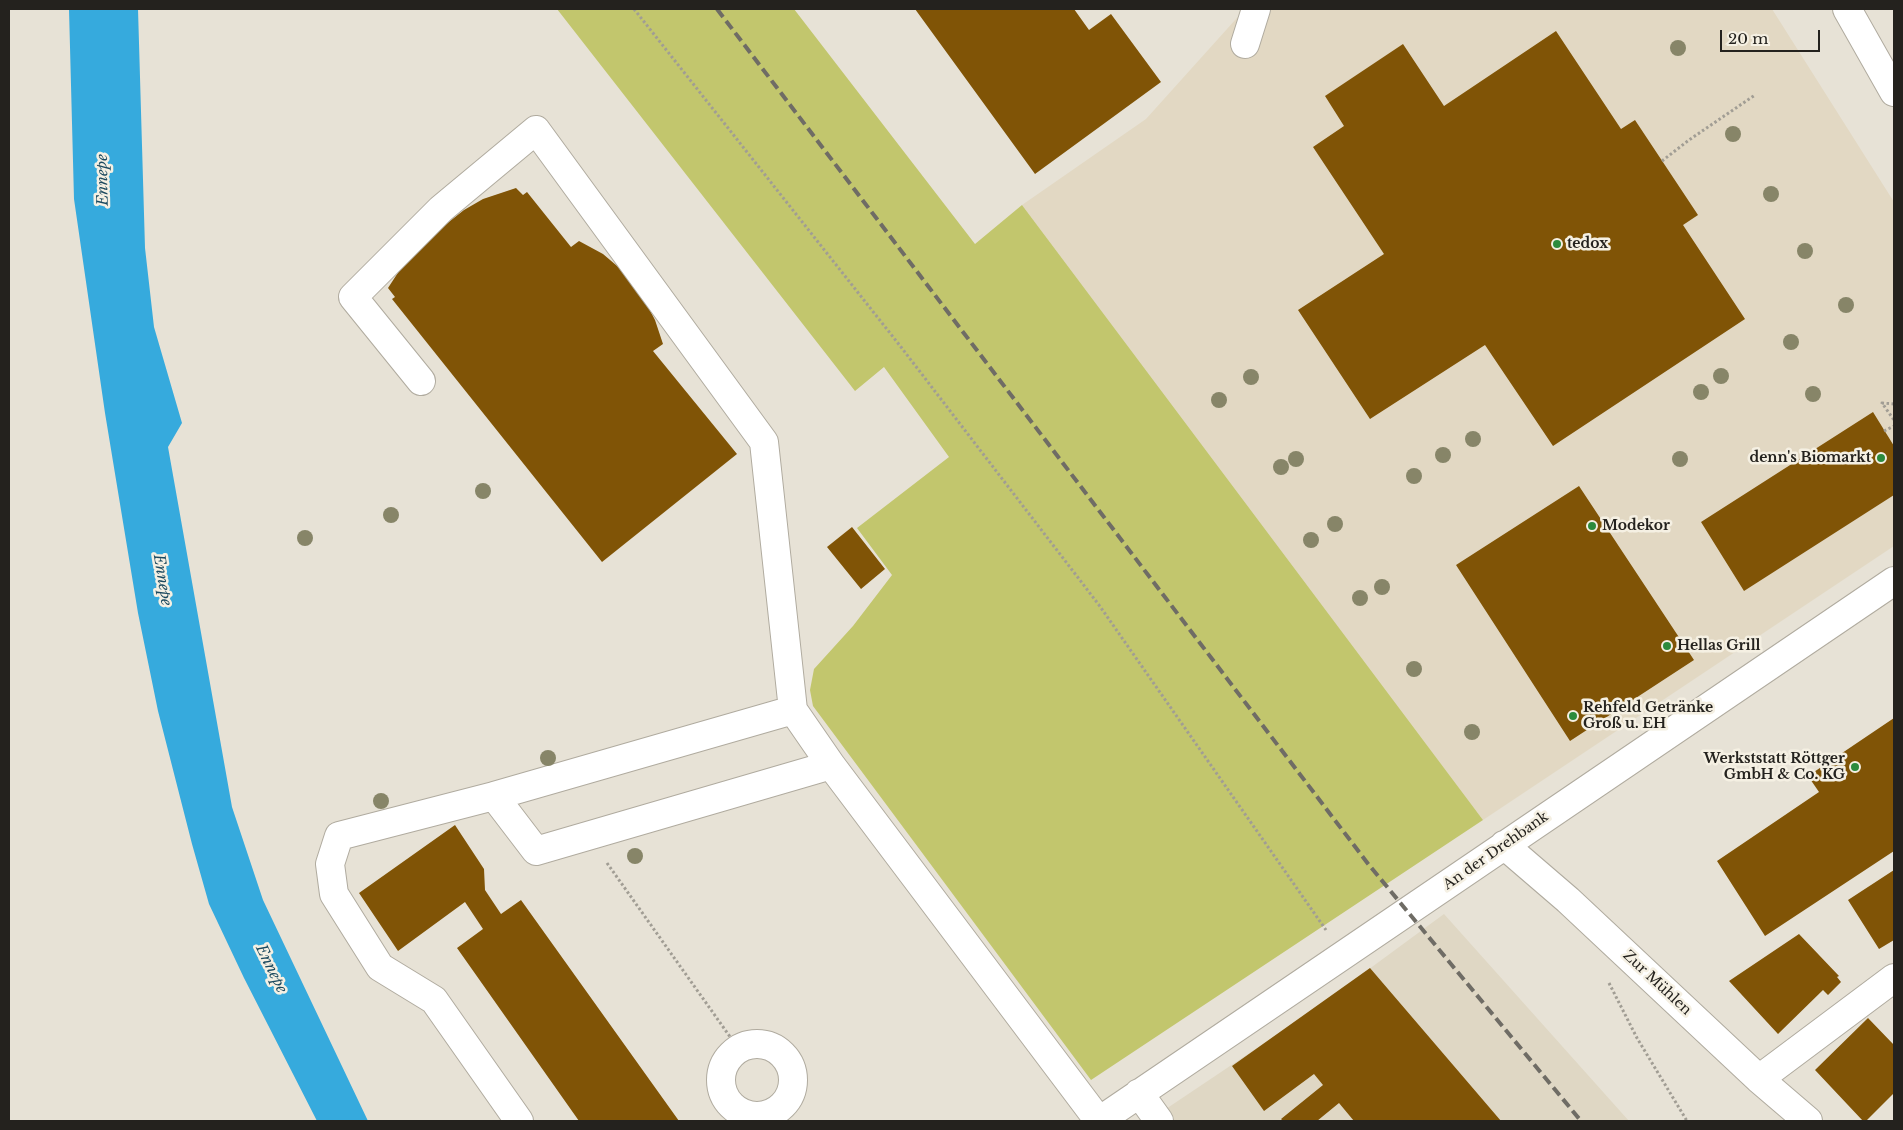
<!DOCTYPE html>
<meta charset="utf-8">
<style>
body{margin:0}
#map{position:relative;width:1903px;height:1130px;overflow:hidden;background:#e7e2d6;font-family:"Libre Baskerville",serif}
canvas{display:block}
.frame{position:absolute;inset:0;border:10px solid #24221e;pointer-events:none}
.scale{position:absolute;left:1720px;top:30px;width:100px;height:22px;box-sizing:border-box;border:2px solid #24221e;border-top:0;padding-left:6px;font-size:15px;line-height:18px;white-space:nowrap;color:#24221e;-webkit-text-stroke:4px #f5f0e3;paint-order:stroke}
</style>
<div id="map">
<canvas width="1903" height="1130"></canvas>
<div class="frame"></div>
<div class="scale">20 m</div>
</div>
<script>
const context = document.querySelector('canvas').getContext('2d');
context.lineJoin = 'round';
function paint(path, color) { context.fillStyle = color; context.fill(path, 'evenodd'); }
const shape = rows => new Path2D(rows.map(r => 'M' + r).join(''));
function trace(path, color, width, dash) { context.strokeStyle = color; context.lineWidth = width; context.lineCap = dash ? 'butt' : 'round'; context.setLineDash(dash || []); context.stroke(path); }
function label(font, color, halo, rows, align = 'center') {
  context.font = font + ' "Libre Baskerville",serif'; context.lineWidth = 5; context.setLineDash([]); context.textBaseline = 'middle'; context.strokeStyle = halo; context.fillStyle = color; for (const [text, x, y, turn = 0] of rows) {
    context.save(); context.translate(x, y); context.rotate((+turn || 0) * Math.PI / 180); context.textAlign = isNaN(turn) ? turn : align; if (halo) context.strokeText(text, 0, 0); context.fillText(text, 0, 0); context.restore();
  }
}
paint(shape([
 [1245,9,1772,9,1894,202,1894,546,1483,820,1022,205,1146,119]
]), '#e2d8c3');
paint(shape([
 [1444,914,1629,1121,1148,1121,1312,1011]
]), '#dfd7c4');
paint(shape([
 [557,9,794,9,975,244,1022,205,1483,820,1091,1080,813,706,810,690,814,669,853,626,892,575,857,528,949,457,884,367,855,391]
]), '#c2c66d');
paint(shape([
 [69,9,138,9,145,248,154,327,182,423,168,447,232,807,263,900,368,1121,317,1121,244,978,209,904,192,844,158,711,138,613,105,413,74,199]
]), '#36aadd');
paint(shape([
 [915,9,1074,9,1089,30,1111,14,1161,82,1035,174],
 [1556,31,1621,129,1635,120,1698,215,1683,225,1745,319,1553,446,1485,345,1370,419,1298,310,1384,254,1313,147,1344,126,1325,96,1403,44,1444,106],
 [516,188,523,195,527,192,571,247,579,241,603,254,623,271,642,295,655,320,663,344,653,351,737,454,602,562,392,299,395,297,388,288,403,265,431,236,464,210,483,199],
 [1873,412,1894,446,1894,495,1744,591,1701,522],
 [1579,486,1694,660,1570,741,1456,565],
 [852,527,885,569,861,589,827,547],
 [1894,718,1894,851,1765,936,1717,861,1819,792,1808,776],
 [455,825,484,869,485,890,501,914,521,900,679,1121,579,1121,457,948,483,929,465,902,398,951,359,893],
 [1894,870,1894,940,1879,949,1848,900],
 [1799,934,1839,976,1837,977,1841,982,1828,995,1823,990,1778,1034,1729,981],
 [1370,968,1501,1121,1354,1121,1339,1103,1317,1121,1283,1121,1281,1119,1323,1085,1314,1074,1264,1111,1232,1066],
 [1868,1018,1894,1045,1894,1093,1866,1121,1863,1121,1815,1070]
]), '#805406');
const minor = shape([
 [1245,44,1256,9],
 [421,381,353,297,441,209,536,130,764,442,793,710,831,765],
 [793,710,494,796,536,851,831,765,1099,1121],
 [494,796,339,836,330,864,334,894,380,967,434,1000,519,1121],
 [1504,845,1568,900,1759,1079,1808,1121],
 '721 1080a36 36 0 1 1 72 0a36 36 0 1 1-72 0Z',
 [1759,1079,1894,978],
 [1139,1093,1159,1121],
 [1099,1121,1894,581]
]);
const major = shape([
 [1847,9,1894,92]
]);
trace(minor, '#b0ab9f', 30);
trace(major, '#b0ab9f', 30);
trace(shape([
 [634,9,901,347,1099,605,1326,930],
 [1662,161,1689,140,1755,95],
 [1894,404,1882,403,1894,420],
 [1884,431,1894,426],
 [607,863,738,1048],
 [1609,983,1637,1038,1687,1121]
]), '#a19d94', 3, [2.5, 2.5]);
trace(minor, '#fff', 28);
trace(major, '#fff', 28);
trace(shape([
 [717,9,1369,865,1581,1121]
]), '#6f6c65', 4, [10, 5]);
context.fillStyle = '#878568';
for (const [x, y] of [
 [1678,48],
 [1733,134],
 [1771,194],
 [1805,251],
 [1846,305],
 [1791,342],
 [1721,376],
 [1251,377],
 [1701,392],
 [1813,394],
 [1219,400],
 [1473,439],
 [1443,455],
 [1296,459],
 [1680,459],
 [1281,467],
 [1414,476],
 [483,491],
 [391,515],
 [1335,524],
 [305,538],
 [1311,540],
 [1382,587],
 [1360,598],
 [1414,669],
 [1472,732],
 [548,758],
 [381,801],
 [635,856]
]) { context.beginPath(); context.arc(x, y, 8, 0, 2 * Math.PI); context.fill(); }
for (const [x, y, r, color] of [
 [1557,244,5,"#2c8b3d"],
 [1881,458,5,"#2c8b3d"],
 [1592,526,5,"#2c8b3d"],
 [1667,646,5,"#2c8b3d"],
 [1573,716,5,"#2c8b3d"],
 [1855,767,5,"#2c8b3d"]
]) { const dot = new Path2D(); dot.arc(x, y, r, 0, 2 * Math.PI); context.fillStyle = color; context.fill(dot); trace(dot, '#f5f0e3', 2); }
label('bold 14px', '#24221e', '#f5f0e3', [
 ["tedox",1567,244],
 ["denn's Biomarkt",1871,458,"right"],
 ["Modekor",1602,526],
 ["Hellas Grill",1677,646],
 ["Rehfeld Getränke",1583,708],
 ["Groß u. EH",1583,724],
 ["Werkststatt Röttger",1845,759,"right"],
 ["GmbH & Co. KG",1845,775,"right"]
], 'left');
label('14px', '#24221e', '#f5f0e3', [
 ["An der Drehbank",1496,851,-35],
 ["Zur Mühlen",1657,983,43]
]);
label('italic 15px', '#1b495f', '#f5f0e3', [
 ["Ennepe",103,180,-91],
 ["Ennepe",162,580,81],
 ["Ennepe",271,969,64]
]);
</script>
